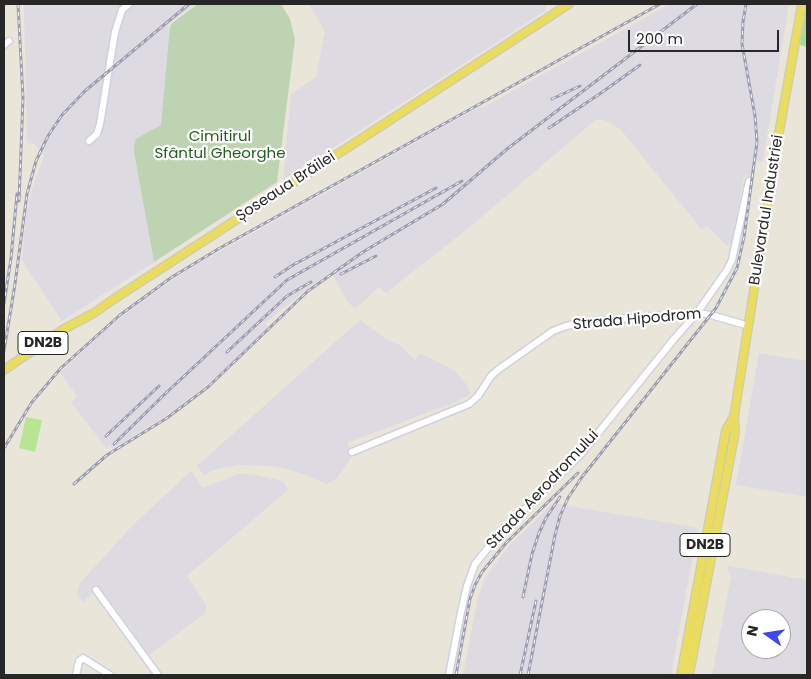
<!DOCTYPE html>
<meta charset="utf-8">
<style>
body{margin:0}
#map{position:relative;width:811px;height:679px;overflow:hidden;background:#eae5d9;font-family:Poppins,sans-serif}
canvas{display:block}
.frame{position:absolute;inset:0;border:5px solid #272727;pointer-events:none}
.north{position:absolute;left:741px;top:609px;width:50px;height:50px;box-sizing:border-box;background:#fff;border:1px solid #a9a9a9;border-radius:50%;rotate:283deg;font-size:14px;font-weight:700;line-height:20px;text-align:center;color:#272727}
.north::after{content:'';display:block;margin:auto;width:18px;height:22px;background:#3f47f1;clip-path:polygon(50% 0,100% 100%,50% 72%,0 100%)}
.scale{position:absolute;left:628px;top:30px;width:151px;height:22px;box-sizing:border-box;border:2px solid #272727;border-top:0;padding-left:6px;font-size:15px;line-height:18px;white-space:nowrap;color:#272727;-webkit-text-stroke:4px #fff;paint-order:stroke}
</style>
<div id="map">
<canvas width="811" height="679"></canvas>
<div class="frame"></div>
<div class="north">N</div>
<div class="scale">200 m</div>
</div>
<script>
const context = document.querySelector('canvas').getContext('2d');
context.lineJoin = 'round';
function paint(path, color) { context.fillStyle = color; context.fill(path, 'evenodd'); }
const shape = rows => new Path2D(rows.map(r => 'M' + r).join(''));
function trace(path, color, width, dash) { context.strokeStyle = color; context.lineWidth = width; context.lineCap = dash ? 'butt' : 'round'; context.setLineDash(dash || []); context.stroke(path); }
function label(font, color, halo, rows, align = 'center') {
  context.font = font + ' Poppins,sans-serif'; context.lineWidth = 4.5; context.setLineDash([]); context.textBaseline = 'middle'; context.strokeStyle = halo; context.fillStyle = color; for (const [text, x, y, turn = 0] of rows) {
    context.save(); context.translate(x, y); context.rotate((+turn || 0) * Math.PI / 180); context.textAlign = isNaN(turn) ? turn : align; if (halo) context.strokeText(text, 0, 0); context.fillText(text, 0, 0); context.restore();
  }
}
paint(shape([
 [24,4,195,4,168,24,170,32,163,121,161,125,137,139,134,146,134,152,154,262,62,321,22,260,26,215,33,186,44,156,34,144,27,143],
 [309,4,547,4,545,11,283,180,291,94,316,77,325,31],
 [670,4,789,4,763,160,763,162,754,160,751,176,744,175,732,243,727,246,707,226,702,230,621,130,610,123,603,120,595,120,471,226,386,293,379,287,355,309,347,301,331,272,311,286,265,323,268,327,215,378,173,411,112,449,110,446,107,449,71,402,77,396,60,373,110,326,144,300,187,270,479,107,482,108],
 [360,320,386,339,398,344,415,360,420,353,455,371,467,385,471,394,458,401,347,443,353,455,337,478,327,484,295,471,272,466,239,465,213,470,204,475,197,466],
 [759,353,807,361,807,497,736,485],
 [191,471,203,488,239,474,250,474,283,481,288,490,187,576,206,605,206,611,204,614,149,655,114,606,98,588,83,602,77,595,80,583,132,526],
 [553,503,698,528,671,675,463,675,478,597,486,576,510,545],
 [728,566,807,580,807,675,712,675,731,576,728,571],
 [751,619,781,619,781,649,751,649]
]), '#dddae2');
paint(shape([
 [807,4,807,47,800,45,800,43]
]), '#a6de97');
paint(shape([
 [198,4,281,4,290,19,295,39,277,182,154,262,134,152,134,146,136,139,161,125,170,27,172,23]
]), '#bdd3b1');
paint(shape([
 [26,417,42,420,35,452,19,448]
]), '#b7e593');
const minor = shape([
 [4,45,9,41],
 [89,141,97,134,100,124,115,32,122,10,129,4],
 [352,452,469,404,478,396,491,376,499,369,553,331,566,326,593,321,697,313,711,315,749,326],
 [96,590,158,675],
 [76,675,79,661,83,658,110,675],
 [449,675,461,612,467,586,475,564,500,533,582,453,674,339,697,313,727,270,732,260,749,181]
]);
const major = shape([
 [4,370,64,329,94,313,114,299,569,4],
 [681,675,726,430,734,416],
 [689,675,735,432,734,416,778,138,802,4]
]);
trace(minor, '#cfd0e0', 9);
trace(major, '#c7c7c7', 10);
trace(minor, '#fff', 6);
trace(major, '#eadc5e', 8);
const rail = shape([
 [18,4,23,98,19,201],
 [552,99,580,86],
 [549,128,601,93,640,65],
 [341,274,376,256],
 [275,277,293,265,436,188],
 [4,304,11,258,17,194],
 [4,351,15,284,27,194,36,161,48,136,62,115,85,91,189,4],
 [227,352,287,296,311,282],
 [106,436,159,386],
 [114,444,166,393,287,280,462,181],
 [4,448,32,402,61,368,120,315,172,277,220,248,660,4],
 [74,484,107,455,167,418,208,387,308,291,363,252,443,204,507,149,697,4],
 [523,597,532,554,539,533,546,518,560,497],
 [456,675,470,599,475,585,482,572,506,543,578,473],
 [520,675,536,601],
 [528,675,555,535,560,516,568,498,582,477,716,308,737,268,744,237,757,142,755,116,742,44,743,22,746,4]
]);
trace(rail, '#9d9db1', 3);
trace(rail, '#fff', 1, [4]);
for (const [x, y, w] of [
 [43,343,50],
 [705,545,50]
]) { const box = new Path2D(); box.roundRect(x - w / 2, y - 11.5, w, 23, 4); context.fillStyle = '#fff'; context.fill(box); trace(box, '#272727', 1); }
label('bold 14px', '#272727', null, [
 ["DN2B",43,343],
 ["DN2B",705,545]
]);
label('15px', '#21601c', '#fff', [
 ["Cimitirul",220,137],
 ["Sfântul Gheorghe",220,154]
]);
label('15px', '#272727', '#fff', [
 ["Șoseaua Brăilei",286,187,-33],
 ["Bulevardul Industriei",767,210,-81],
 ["Strada Hipodrom",637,320,-5],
 ["Strada Aerodromului",543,490,-47]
]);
</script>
